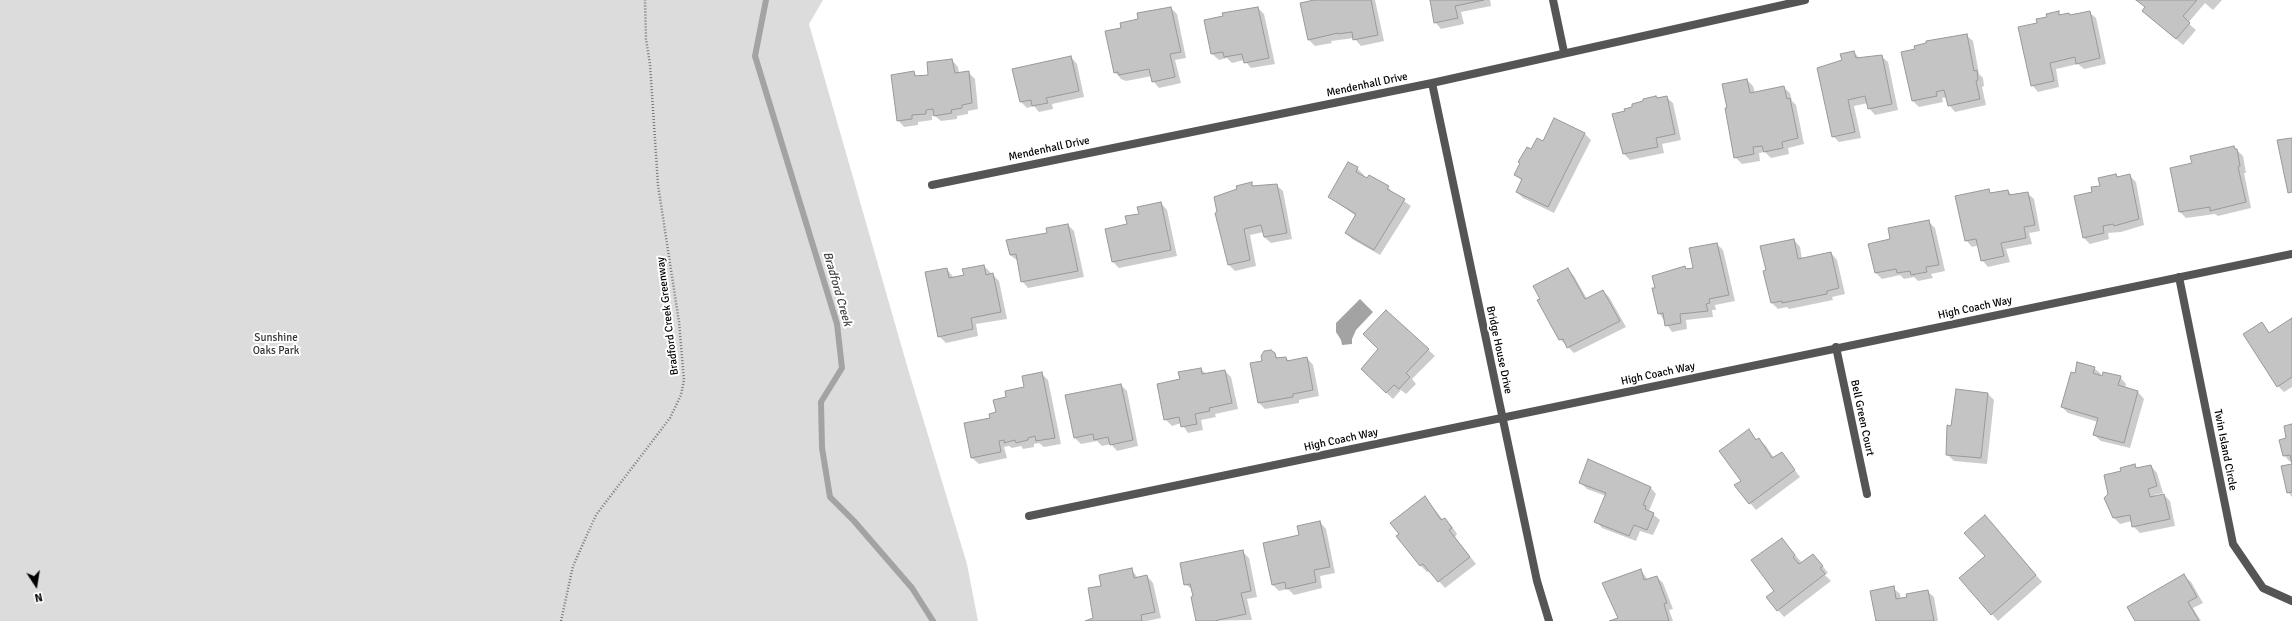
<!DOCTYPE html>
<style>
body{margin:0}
#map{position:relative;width:2292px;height:621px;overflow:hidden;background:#fff;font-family:Signika,sans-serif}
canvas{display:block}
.north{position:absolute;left:16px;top:565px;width:40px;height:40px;-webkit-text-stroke:3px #fff;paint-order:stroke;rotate:168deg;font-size:11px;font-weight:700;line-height:16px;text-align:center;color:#000}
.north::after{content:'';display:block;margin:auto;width:14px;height:18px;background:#000;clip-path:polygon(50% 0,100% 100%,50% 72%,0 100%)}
</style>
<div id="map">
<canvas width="2292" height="621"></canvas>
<div class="north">N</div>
</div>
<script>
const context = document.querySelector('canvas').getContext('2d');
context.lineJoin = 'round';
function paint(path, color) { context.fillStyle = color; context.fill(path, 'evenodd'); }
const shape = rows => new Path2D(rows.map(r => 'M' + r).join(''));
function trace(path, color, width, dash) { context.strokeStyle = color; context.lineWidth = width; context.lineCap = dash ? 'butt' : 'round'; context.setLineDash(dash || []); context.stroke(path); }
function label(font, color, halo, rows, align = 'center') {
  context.font = font + ' Signika,sans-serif'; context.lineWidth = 4; context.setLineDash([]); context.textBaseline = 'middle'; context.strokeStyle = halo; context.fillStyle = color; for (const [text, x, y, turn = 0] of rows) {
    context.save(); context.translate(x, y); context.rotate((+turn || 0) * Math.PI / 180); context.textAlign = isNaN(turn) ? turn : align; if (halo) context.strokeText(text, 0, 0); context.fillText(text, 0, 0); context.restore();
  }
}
paint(shape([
 [0,0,823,0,809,24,908,369,967,564,978,621,0,621]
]), '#dcdcdc');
paint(shape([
 [1360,299,1373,312,1356,330,1352,339,1352,344,1342,345,1341,340,1336,332,1336,323]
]), '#a3a3a3');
paint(shape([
 [1319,0,1375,0,1384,41,1361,46,1354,38,1331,41,1332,43,1315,46,1309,40,1301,4],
 [1431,0,1490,0,1491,6,1461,12,1464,24,1441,29,1435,22],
 [2137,0,2222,0,2213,10,2205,3,2188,23,2196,30,2183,45,2150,17,2146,8],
 [1171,8,1177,14,1186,58,1175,60,1181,83,1159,88,1153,81,1152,76,1126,81,1121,79,1115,72,1122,29],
 [1258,8,1264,14,1275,64,1251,68,1244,60,1232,63,1227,58,1219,60,1212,54],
 [2089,12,2096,18,2106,64,2084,69,2078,64,2056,69,2059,87,2038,92,2032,85,2039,24,2058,13,2061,15,2069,14,2071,16],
 [1966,35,1973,41,1979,74,1983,78,1984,86,1982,87,1986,105,1955,112,1949,105,1947,97,1942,98,1943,102,1919,107,1913,101],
 [1854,52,1859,58,1881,56,1888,62,1898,110,1875,115,1869,108,1868,103,1854,106,1861,138,1839,142,1833,136],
 [1071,57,1077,64,1084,97,1052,104,1053,109,1039,112,1034,106,1027,108,1021,102],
 [952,60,958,67,959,73,968,72,975,79,978,109,968,111,968,114,957,116,957,119,941,121,935,116,932,116,932,120,918,122,918,125,904,127,898,120,913,72,918,77,929,76],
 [1747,80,1753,86,1755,93,1783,87,1790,93,1792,101,1796,105,1804,144,1788,148,1789,154,1771,158,1765,152,1759,153,1760,161,1742,164,1735,157,1729,108],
 [1666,97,1673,103,1681,140,1662,144,1664,153,1630,160,1624,154,1613,115],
 [1554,119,1585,134,1591,140,1554,213,1523,198,1517,192,1522,181,1515,174,1543,142],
 [2234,147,2243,156,2246,173,2244,173,2251,208,2218,216,2215,214,2186,218,2180,212,2193,164],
 [1357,168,1364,175,1363,177,1388,187,1394,194,1411,206,1380,255,1352,239,1346,233,1356,216,1329,197],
 [2129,175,2136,182,2144,225,2121,232,2108,233,2109,239,2090,244,2083,237,2093,193,2101,186,2099,179],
 [1251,183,1254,187,1276,185,1283,191,1292,239,1271,243,1264,237,1264,232,1250,235,1256,266,1235,271,1229,265],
 [1988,190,1992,194,2008,191,2013,196,2027,193,2034,199,2040,231,2029,233,2032,244,2006,249,2010,262,1988,267,1982,260,1979,245,1972,247,1966,240],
 [1161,203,1167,210,1177,256,1119,268,1113,262,1106,229,1129,225,1140,214],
 [1928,221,1935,228,1945,271,1931,274,1933,278,1918,281,1914,277,1904,279,1900,275,1882,279,1876,273,1891,240],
 [1068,225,1074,231,1084,277,1028,288,1022,281,1018,261,1010,255,1007,240,1049,233],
 [1794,240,1800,247,1802,259,1831,253,1837,260,1845,294,1832,297,1833,300,1789,309,1787,307,1778,309,1772,303],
 [1717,244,1723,250,1735,301,1715,305,1716,310,1712,310,1713,317,1686,320,1687,329,1672,332,1659,313,1656,289,1685,267,1688,270,1695,269],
 [984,266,999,281,1007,319,976,324,978,336,946,343,939,336,947,269,954,278,965,276],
 [1568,269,1574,276,1587,299,1603,291,1609,297,1626,327,1574,353,1560,339,1541,299],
 [1386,311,1435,356,1412,379,1416,384,1406,394,1401,390,1393,399,1362,369,1380,349],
 [2292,319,2292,387,2284,392,2278,386,2262,323,2271,334],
 [1274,354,1279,359,1286,358,1290,362,1307,358,1313,365,1319,396,1299,400,1299,403,1265,409,1259,403,1251,364,1263,362],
 [2094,368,2101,374,2100,376,2120,377,2126,384,2125,389,2138,392,2144,399,2130,448,2101,441,2094,435,2098,422,2068,413,2062,407,2075,374],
 [1201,369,1207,375,1225,371,1231,377,1238,409,1215,414,1216,417,1201,420,1203,430,1188,433,1181,423,1172,426,1165,419,1181,380],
 [1041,373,1048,380,1061,444,1044,447,1039,443,1034,444,1034,447,1023,449,1021,446,1012,448,1009,446,1004,447,1007,458,979,464,972,458,991,419,1008,398,1025,388],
 [1121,385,1127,391,1138,446,1117,451,1111,444,1102,446,1097,441,1081,444,1075,438],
 [1957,390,1988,394,1994,400,1987,464,1954,461,1947,454,1948,426,1952,427],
 [2292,425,2292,462,2290,462,2284,455],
 [1749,431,1757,440,1759,439,1766,446,1774,458,1782,453,1800,477,1756,510,1750,503,1743,481],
 [2292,465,2292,497,2288,492],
 [2135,466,2138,469,2151,466,2157,473,2163,493,2154,495,2155,497,2164,495,2170,501,2175,526,2140,533,2133,526,2132,521,2120,524,2114,518,2122,472],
 [1580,482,1650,487,1656,494,1649,511,1660,520,1653,535,1640,531,1636,541,1602,528,1596,521,1606,496,1587,489],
 [1425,497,1443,520,1444,519,1451,525,1457,534,1455,537,1476,564,1445,588,1430,571,1427,572,1421,566,1398,536],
 [1320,522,1326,529,1335,573,1320,576,1322,588,1294,595,1288,589,1279,591,1273,585,1264,543,1300,535],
 [1991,522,2042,582,1998,621,1961,578,1986,556],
 [1782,539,1802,563,1819,561,1828,573,1825,575,1831,581,1784,617,1767,597,1776,591],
 [1242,551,1249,558,1257,597,1247,599,1252,620,1197,621,1193,590,1185,584],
 [1131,569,1138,578,1147,576,1153,583,1161,618,1147,621,1086,621,1094,619,1102,586],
 [1641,570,1648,580,1657,577,1663,583,1673,609,1669,610,1673,621,1610,621,1619,618],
 [2184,576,2191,582,2203,603,2193,608,2201,621,2136,621],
 [1893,588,1900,594,1901,600,1927,591,1934,597,1938,621,1877,621]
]), '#0003');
trace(shape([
 [766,0,755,56,837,324,842,368,821,402,822,448,830,497,854,521,912,588,933,621]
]), '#a3a3a3', 6);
const building = shape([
 [1314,0,1371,0,1378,35,1353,40,1352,32,1338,34,1338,33,1308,40,1300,3,1314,0],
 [1430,0,1484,0,1455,6,1458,18,1434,23,1430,0],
 [2136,0,2197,0,2183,16,2190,23,2176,39,2142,11,2145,7,2136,0],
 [1171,7,1181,52,1170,54,1175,77,1152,82,1149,69,1119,75,1118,72,1114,73,1105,31,1121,28,1120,23,1138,19,1137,13,1171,7],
 [1258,7,1269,58,1244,63,1242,54,1224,57,1223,52,1211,54,1204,20,1223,16,1222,13,1258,7],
 [2059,11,2059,15,2069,13,2070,15,2090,11,2100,58,2076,64,2075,57,2050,63,2054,81,2031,86,2018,27,2037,23,2036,19,2047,17,2046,14,2059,11],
 [1967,34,1974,71,1977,70,1978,80,1976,81,1980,99,1948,106,1944,90,1936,92,1937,96,1912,101,1901,52,1915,49,1914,46,1926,43,1926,41,1967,34],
 [1854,51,1856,58,1882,55,1892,104,1868,109,1865,96,1848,100,1855,132,1832,137,1817,68,1842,60,1840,54,1854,51],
 [1071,56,1079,91,1046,98,1048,103,1032,106,1031,100,1020,102,1012,69,1071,56],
 [952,59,955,73,969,71,972,103,962,105,962,108,951,110,952,113,934,116,933,109,926,110,926,114,912,115,912,119,897,121,891,75,914,71,915,76,928,75,927,62,952,59],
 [1747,79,1750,93,1784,86,1787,99,1790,98,1798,138,1782,142,1783,148,1764,152,1762,146,1753,147,1754,154,1734,158,1725,108,1727,108,1722,84,1747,79],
 [1656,96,1657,98,1667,96,1675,134,1656,138,1658,147,1623,154,1612,114,1625,111,1624,109,1632,107,1632,104,1643,101,1643,99,1656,96],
 [1554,118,1585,133,1548,207,1516,192,1522,179,1514,175,1520,163,1518,162,1527,147,1531,149,1537,138,1543,141,1554,118],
 [2292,138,2292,192,2288,193,2277,140,2292,138],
 [2234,146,2235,149,2237,149,2240,166,2238,167,2246,202,2210,211,2210,207,2179,212,2170,168,2192,163,2190,156,2234,146],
 [1348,162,1358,167,1356,172,1367,178,1369,175,1389,186,1387,189,1405,199,1374,250,1345,233,1356,214,1328,197,1348,162],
 [2116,174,2117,177,2130,174,2139,219,2114,226,2113,224,2103,226,2104,233,2083,238,2074,196,2092,192,2091,187,2100,186,2098,178,2116,174],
 [1252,182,1252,186,1277,184,1287,233,1264,237,1261,225,1244,229,1250,260,1228,265,1215,213,1217,212,1214,197,1237,189,1236,186,1252,182],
 [1989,189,1990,193,2008,190,2009,195,2028,192,2035,225,2024,227,2026,238,2001,243,2004,256,1981,261,1976,239,1965,241,1955,196,1989,189],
 [1161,202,1171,250,1112,262,1105,229,1127,224,1125,216,1139,214,1137,207,1161,202],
 [1929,220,1939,265,1926,267,1927,272,1911,275,1910,271,1897,273,1896,269,1875,273,1868,244,1890,239,1888,228,1929,220],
 [1068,224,1078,271,1021,282,1016,254,1010,255,1006,240,1047,233,1046,228,1068,224],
 [1794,239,1798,259,1831,252,1839,288,1827,291,1827,294,1782,303,1782,301,1771,303,1763,271,1766,270,1760,246,1794,239],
 [1717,243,1729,295,1709,299,1710,303,1706,304,1708,311,1680,314,1681,323,1665,326,1663,313,1658,314,1652,288,1655,288,1652,276,1685,266,1686,269,1693,268,1689,248,1717,243],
 [984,265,986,275,993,273,1001,312,971,318,973,329,938,337,925,272,947,268,949,278,964,275,962,269,984,265],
 [1568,268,1585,299,1603,290,1620,321,1567,348,1563,339,1559,340,1537,300,1540,299,1533,286,1568,268],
 [1386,310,1429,349,1406,373,1410,377,1399,389,1394,385,1386,393,1361,369,1378,349,1363,334,1386,310],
 [2292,318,2292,377,2277,387,2243,334,2262,322,2269,333,2292,318],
 [1271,350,1275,353,1276,358,1286,357,1287,361,1307,357,1313,390,1293,394,1293,397,1258,403,1250,363,1262,361,1261,356,1264,351,1271,350],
 [2077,362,2095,367,2093,373,2102,376,2103,372,2121,376,2118,385,2138,391,2124,443,2093,435,2098,418,2061,407,2071,372,2075,373,2077,362],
 [1201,368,1202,374,1225,370,1232,403,1209,408,1210,411,1195,414,1197,424,1181,427,1179,417,1164,420,1157,384,1180,379,1178,372,1201,368],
 [1042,372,1055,438,1036,441,1035,436,1028,438,1028,440,1016,443,1015,440,1004,443,1004,440,999,441,1001,452,971,458,964,423,990,418,989,414,996,412,993,400,1006,397,1005,391,1024,387,1022,376,1042,372],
 [1121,384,1133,440,1110,445,1108,437,1094,440,1093,434,1074,438,1065,395,1121,384],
 [1956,389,1988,393,1981,458,1946,455,1947,425,1951,426,1956,389],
 [2292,424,2292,492,2287,493,2281,466,2292,464,2290,455,2283,456,2279,440,2286,438,2284,426,2292,424],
 [1749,429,1756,440,1759,438,1772,458,1782,452,1795,470,1749,504,1734,485,1741,481,1719,451,1749,429],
 [1588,459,1651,487,1643,505,1646,506,1645,509,1654,513,1647,530,1634,525,1629,536,1594,522,1606,493,1579,483,1588,459],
 [2135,464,2136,468,2151,465,2157,486,2148,489,2150,497,2164,494,2170,519,2132,527,2130,515,2113,518,2104,498,2108,494,2104,475,2121,471,2120,468,2135,464],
 [1425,496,1441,520,1445,518,1452,528,1449,530,1470,557,1438,582,1423,564,1420,566,1396,536,1399,534,1390,523,1425,496],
 [1985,515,2036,575,1991,615,1959,578,1985,556,1964,533,1985,515],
 [1320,521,1330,567,1314,570,1316,582,1286,589,1285,582,1272,585,1263,543,1299,535,1297,526,1320,521],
 [1782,538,1795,555,1793,557,1799,564,1813,554,1823,566,1820,568,1825,574,1777,611,1766,597,1774,591,1751,560,1782,538],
 [1243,550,1251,591,1241,593,1246,614,1214,621,1196,621,1191,597,1193,596,1190,584,1184,585,1180,563,1243,550],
 [1132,568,1134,578,1147,575,1155,612,1141,615,1142,621,1085,621,1093,618,1088,588,1101,586,1099,575,1132,568],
 [1641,569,1644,580,1657,576,1667,603,1664,604,1669,621,1609,621,1618,618,1602,583,1641,569],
 [2184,574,2197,597,2188,602,2199,621,2135,621,2127,607,2184,574],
 [1894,586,1896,599,1907,597,1906,594,1928,590,1934,621,1876,621,1870,591,1894,586]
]);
paint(building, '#c4c4c4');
trace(building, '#999', 1);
trace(shape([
 [561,621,573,566,596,515,670,418,681,395,684,380,679,322,658,185,650,64,646,39,645,0]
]), '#777', 2.5, [1, 2]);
trace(shape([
 [1553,0,1564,52],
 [1432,83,1537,581,1549,621],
 [932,185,1432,83,1805,0],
 [2179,277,2233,544,2263,588,2292,601],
 [1836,347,1867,494],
 [1029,516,2292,254]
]), '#555', 8);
label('11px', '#000', '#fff', [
 ["Mendenhall Drive",1367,85,-12],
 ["Mendenhall Drive",1049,149,-12],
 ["High Coach Way",1975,308,-12],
 ["Bradford Creek Greenway",668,316,-97],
 ["Bridge House Drive",1499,350,78],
 ["High Coach Way",1658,374,-12],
 ["Bell Green Court",1862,418,78],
 ["High Coach Way",1341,440,-12],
 ["Twin Island Circle",2225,450,79]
]);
label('11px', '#333', '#fff', [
 ["Sunshine",276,338],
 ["Oaks Park",276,351]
]);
label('italic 12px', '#444', '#fff', [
 ["Bradford Creek",837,289,74]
]);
</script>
